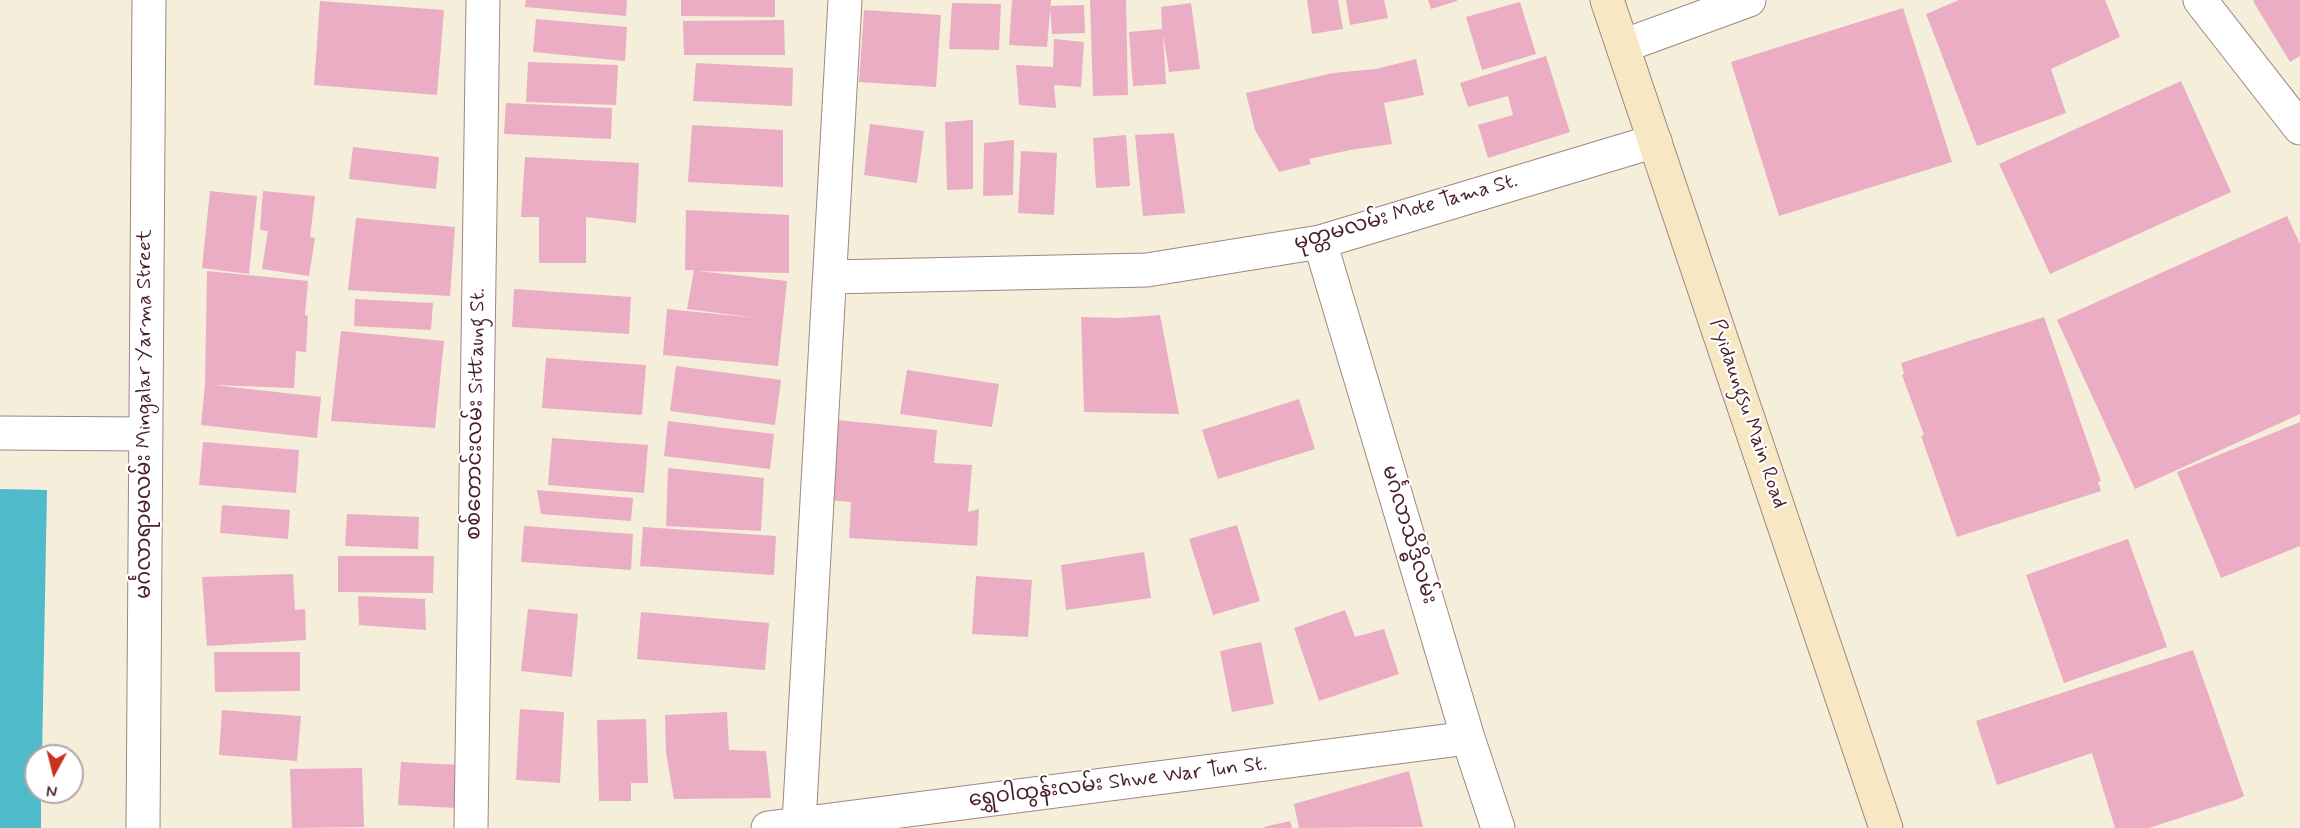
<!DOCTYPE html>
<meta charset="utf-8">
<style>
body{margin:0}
#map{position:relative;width:2300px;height:828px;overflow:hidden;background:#f5eedb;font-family:Mynerve,sans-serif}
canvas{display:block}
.north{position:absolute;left:24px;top:744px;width:60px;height:60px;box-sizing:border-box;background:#fff;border:2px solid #b7a5aa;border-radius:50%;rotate:187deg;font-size:16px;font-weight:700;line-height:24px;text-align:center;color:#4a1f2b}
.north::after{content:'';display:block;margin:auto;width:21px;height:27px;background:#c8321e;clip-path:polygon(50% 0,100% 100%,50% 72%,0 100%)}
</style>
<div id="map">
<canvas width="2300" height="828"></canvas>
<div class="north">N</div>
</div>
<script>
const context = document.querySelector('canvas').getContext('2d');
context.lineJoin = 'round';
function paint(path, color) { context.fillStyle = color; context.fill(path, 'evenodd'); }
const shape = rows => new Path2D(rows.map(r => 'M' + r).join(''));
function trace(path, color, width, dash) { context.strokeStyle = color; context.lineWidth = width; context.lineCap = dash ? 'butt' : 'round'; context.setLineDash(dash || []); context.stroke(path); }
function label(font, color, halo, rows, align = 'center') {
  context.font = font + ' Mynerve,"Noto Sans Myanmar",sans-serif'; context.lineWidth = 4.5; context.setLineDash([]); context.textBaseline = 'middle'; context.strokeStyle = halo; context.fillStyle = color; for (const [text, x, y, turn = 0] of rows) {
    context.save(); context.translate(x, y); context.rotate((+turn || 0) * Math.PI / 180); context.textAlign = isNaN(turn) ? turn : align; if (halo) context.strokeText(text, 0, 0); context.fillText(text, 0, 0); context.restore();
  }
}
paint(shape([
 [0,489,47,490,42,756,36,756,36,792,41,792,41,828,0,828]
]), '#4fbbca');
paint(shape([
 [526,0,627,0,626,16,525,7],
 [681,0,775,0,775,17,681,16],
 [1012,0,1051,0,1047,47,1009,45],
 [1090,0,1126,0,1128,95,1093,96],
 [1307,0,1338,0,1343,29,1312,34],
 [1346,0,1384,0,1388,18,1350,25],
 [1428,0,1457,0,1457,1,1431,9],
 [1959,0,2105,0,2120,37,2051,69,2066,113,1977,146,1926,14],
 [2255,0,2300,0,2300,56,2290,62,2253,1],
 [320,1,444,10,437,95,314,85],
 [1520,2,1536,54,1482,70,1466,17],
 [952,3,1001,4,999,50,949,49],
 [1191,3,1200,69,1169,72,1163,34,1166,84,1133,86,1129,32,1162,29,1161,7],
 [1084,5,1085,33,1052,34,1050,6],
 [1903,8,1952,162,1779,216,1731,62],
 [864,10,941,15,936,87,859,82],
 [536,19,627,27,625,61,533,52],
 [784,20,785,55,684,55,683,21],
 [1054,39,1084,42,1081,87,1054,85,1056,108,1019,105,1016,65,1053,67],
 [1546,56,1570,132,1488,158,1478,125,1513,115,1508,96,1468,107,1460,83],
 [1416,59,1424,95,1384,103,1392,144,1350,150,1309,159,1311,164,1279,172,1255,130,1246,93,1333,73,1376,69],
 [528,62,618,65,616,105,526,102],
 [696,63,793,68,792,106,693,101],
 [2181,81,2231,192,2050,274,1999,164],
 [506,103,612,108,611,139,504,134],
 [973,120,973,189,947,190,945,122],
 [870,124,924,131,917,183,864,175],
 [692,125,783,130,783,187,688,182],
 [1174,133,1185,213,1143,216,1135,135],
 [1126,135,1130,186,1096,188,1093,138],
 [1014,140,1013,195,983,196,984,143],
 [353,147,439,157,436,189,349,179],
 [1021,151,1057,153,1054,215,1018,213],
 [525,157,639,163,636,223,586,217,586,263,539,263,539,217,521,217],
 [210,191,257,196,249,274,202,268],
 [263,191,315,196,310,237,315,238,309,276,262,269,268,231,260,230],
 [686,210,789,215,789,273,698,271,787,281,778,366,663,355,667,309,757,318,687,309,694,270,685,270],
 [2287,216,2300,244,2300,414,2135,489,2057,320],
 [356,218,455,227,450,296,348,290],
 [207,271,308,281,305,315,308,316,306,352,296,351,294,388,213,385,321,397,317,438,201,425,205,384],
 [514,289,631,297,629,334,512,327],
 [355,299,433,303,431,330,354,326],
 [1160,315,1179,414,1084,412,1081,317,1119,318],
 [2044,317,2101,481,2098,482,2101,491,1957,537,1921,436,1924,435,1902,375,1904,374,1901,363],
 [341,331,444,341,435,428,331,421],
 [546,358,646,365,642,415,542,408],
 [676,366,781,380,775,425,670,411],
 [907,370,999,384,992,427,900,414],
 [1299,399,1315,449,1218,479,1202,430],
 [837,420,937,430,934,463,972,465,968,512,979,509,977,546,849,538,851,502,830,500],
 [668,421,774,434,770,469,664,456],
 [2300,422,2300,546,2221,578,2177,472],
 [552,438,648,445,644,493,548,485],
 [203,442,299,450,296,493,199,485],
 [668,468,764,478,761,531,666,526],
 [537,490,633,498,631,521,541,514],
 [222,505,290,510,288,539,220,533],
 [347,514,419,517,418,549,345,546],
 [1237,525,1260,601,1213,615,1189,539],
 [524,526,633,534,631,570,521,562],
 [643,527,776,536,774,575,640,566],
 [2128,539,2167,647,2064,683,2026,575],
 [1144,552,1151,598,1066,610,1061,565],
 [338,556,434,556,433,593,338,592],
 [293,574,295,610,305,609,306,640,207,646,202,577],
 [976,576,1032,580,1028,637,972,634],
 [358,596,425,599,426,630,359,625],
 [528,609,578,614,572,677,521,671],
 [1345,610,1355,637,1384,629,1399,674,1319,701,1294,628],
 [641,612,769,623,765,670,637,659],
 [1261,642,1274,704,1232,712,1220,651],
 [2193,650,2244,796,2238,799,2149,828,2115,828,2092,753,1997,785,1976,721],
 [214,652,300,652,300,691,215,692],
 [520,709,564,712,560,783,516,780],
 [222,710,301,716,297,761,219,755],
 [727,712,729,750,766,751,771,798,674,799,666,753,665,715],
 [646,719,648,783,631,783,631,801,599,801,597,720],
 [401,762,460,765,457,808,398,805],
 [362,768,364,827,292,828,290,769],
 [1409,771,1423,827,1299,828,1294,804],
 [1290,821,1292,828,1265,828,1264,827]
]), '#eaadc3');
const minor = shape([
 [2200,0,2300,128],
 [1623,46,1749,0],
 [1320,242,1468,738,1498,828],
 [830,277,1147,270,1320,242,1655,141],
 [0,433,146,434],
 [799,823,845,0],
 [143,828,149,0],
 [471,828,483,0],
 [768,828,1468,738]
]);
const secondary = shape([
 [1607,0,1886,828]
]);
trace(minor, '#a08683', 35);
trace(secondary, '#a08683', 35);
trace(minor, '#fff', 33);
trace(secondary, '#f7e8c3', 33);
label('21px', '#4a1f2b', '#fff', [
 ["မုတ္တမလမ်း Mote Tama St.",1406,213,-16],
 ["မင်္ဂလာရာမလမ်း Mingalar Yarma Street",146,414,-90],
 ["စစ်တောင်းလမ်း Sittaung St.",477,414,-89],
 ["Pyidaungsu Main Road",1747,414,71],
 ["မင်္ဂလာသိဒ္ဓိလမ်း",1408,535,73],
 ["ရွှေဝါထွန်းလမ်း Shwe War Tun St.",1118,783,-7]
]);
</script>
